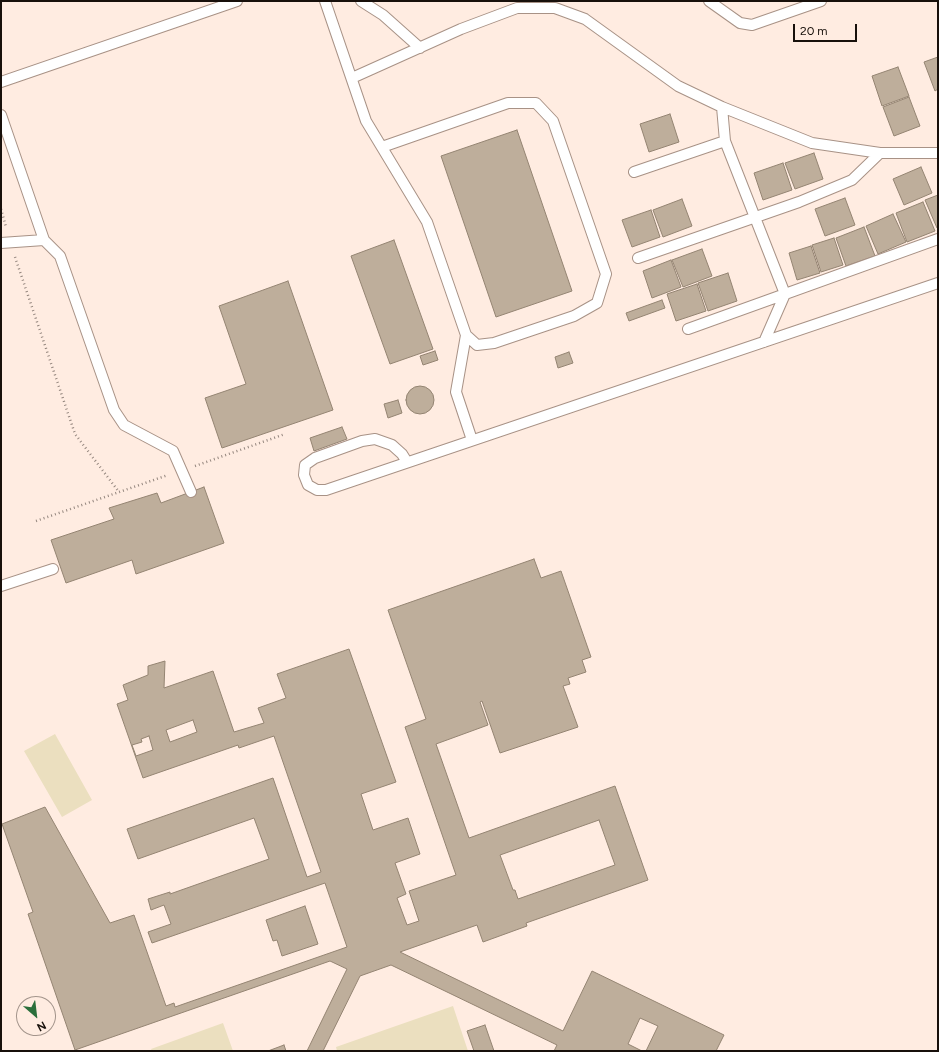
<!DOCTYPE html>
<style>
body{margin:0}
#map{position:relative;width:939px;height:1052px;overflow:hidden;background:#ffece1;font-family:Figtree,sans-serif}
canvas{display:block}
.frame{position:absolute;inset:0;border:2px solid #18100b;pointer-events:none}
.north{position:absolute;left:16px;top:996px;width:40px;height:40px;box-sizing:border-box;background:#ffece1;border:1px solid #a3948b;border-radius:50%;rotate:152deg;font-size:11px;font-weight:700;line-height:16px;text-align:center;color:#18100b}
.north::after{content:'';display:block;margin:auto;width:14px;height:18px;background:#2b6f3b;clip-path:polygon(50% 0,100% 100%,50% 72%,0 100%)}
.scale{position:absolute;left:793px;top:24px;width:64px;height:18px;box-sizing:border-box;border:2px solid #18100b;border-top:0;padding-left:5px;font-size:12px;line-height:14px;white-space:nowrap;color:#18100b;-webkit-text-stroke:3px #ffece1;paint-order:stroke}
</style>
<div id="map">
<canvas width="939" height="1052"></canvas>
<div class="frame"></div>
<div class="north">N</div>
<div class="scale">20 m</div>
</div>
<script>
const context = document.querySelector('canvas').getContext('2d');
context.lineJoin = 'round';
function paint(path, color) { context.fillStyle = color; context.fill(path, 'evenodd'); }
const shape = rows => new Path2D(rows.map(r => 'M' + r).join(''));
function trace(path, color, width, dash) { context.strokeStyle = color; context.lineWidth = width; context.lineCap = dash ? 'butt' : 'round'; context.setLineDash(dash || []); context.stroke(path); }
paint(shape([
 [55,734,92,800,62,817,24,751],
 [453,1006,468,1051,337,1051,336,1047],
 [223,1023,233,1051,152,1051,151,1049]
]), '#ebdfbf');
const building = shape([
 [938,57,938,89,935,91,924,62,938,57],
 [898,67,909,96,882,106,872,76,898,67],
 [909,97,920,126,894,136,883,107,909,97],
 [670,114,679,142,649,152,640,124,670,114],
 [517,130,572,291,496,317,441,156,517,130],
 [814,153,823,179,795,189,785,163,814,153],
 [783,163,792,190,763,200,754,173,783,163],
 [921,167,932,193,904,205,893,179,921,167],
 [938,195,938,227,937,228,925,200,938,195],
 [845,198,855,225,825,236,815,209,845,198],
 [682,199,692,226,663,237,653,210,682,199],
 [923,202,935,231,907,242,896,213,923,202],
 [651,210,660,237,632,247,622,220,651,210],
 [893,214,906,242,878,254,866,226,893,214],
 [864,227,875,256,846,266,836,238,864,227],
 [834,238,843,265,821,272,812,245,834,238],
 [394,240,433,349,390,364,351,256,394,240],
 [811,246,820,273,797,280,789,253,811,246],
 [702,249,712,276,683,287,672,260,702,249],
 [671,260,681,287,652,298,643,271,671,260],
 [728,273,737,301,708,311,698,283,728,273],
 [288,281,333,410,222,448,205,398,246,384,219,306,288,281],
 [697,284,706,311,676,321,667,294,697,284],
 [662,300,665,308,629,321,626,313,662,300],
 [435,351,438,360,423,365,420,356,435,351],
 [569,352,573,363,558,368,555,357,569,352],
 '406 400a14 14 0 1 1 28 0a14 14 0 1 1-28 0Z',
 [398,400,402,413,388,418,384,404,398,400],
 [342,427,347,439,314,451,310,438,342,427],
 [204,487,224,543,136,574,132,560,66,583,51,540,114,519,109,508,157,493,161,503,204,487],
 [534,559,541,578,561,571,591,657,582,660,586,672,568,678,570,684,563,686,578,727,500,753,482,701,480,702,488,725,436,744,469,838,615,786,648,880,526,923,527,926,483,942,477,925,400,952,563,1031,592,971,724,1035,716,1051,646,1051,658,1026,640,1018,628,1044,642,1051,554,1051,557,1045,391,965,360,976,323,1051,307,1051,347,969,330,961,75,1050,28,914,33,912,2,824,45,807,110,923,134,915,166,1006,174,1003,175,1007,347,947,325,883,152,943,148,932,171,924,164,905,151,910,148,899,170,892,170,894,269,859,254,818,138,859,127,829,273,778,307,877,321,872,274,736,239,748,238,745,143,778,117,704,128,700,123,685,148,675,148,666,165,661,164,688,213,671,234,732,264,723,258,708,286,698,277,674,349,649,396,782,361,794,373,830,408,818,420,854,395,863,406,894,397,898,407,925,419,921,409,891,456,875,405,727,426,719,388,610,534,559],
 [193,720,197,732,170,742,166,730,193,720],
 [149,736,153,750,136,756,132,745,142,742,141,739,149,736],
 [599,820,615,865,518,899,515,890,513,890,500,855,599,820],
 [305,906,318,944,282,956,277,940,273,941,266,920,305,906],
 [485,1025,494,1051,474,1051,467,1031,485,1025],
 [284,1045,286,1051,268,1051,284,1045]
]);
paint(building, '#beae9b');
trace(building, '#948472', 1);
const lane = shape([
 [325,1,366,121,427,222,466,335,456,392,472,440],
 [361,1,383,15,420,48],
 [709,1,740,23,752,25,821,1],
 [352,78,461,29,517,8,555,8,585,19,678,86,722,107,812,143,880,153,938,153],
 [1,82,237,1],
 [722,107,725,141,785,294,764,342],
 [1,115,44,240,60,256,114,410,124,425,173,451,191,492],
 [382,147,508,103,536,103,553,121,606,274,597,303,574,316,494,343,477,345,466,335],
 [634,172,725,141],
 [1,243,44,240],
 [638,258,799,202,852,180,880,153],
 [688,329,938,239],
 [407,462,402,454,392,445,375,439,362,441,315,458,305,465,304,475,308,485,317,490,326,490,938,283],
 [1,586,53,569]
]);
trace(lane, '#a89286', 12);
trace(shape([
 [1,209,6,227],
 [15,257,75,434,119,492],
 [195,466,285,434],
 [36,521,168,475]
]), '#94867e', 2.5, [1, 3]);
trace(lane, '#fff', 10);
</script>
